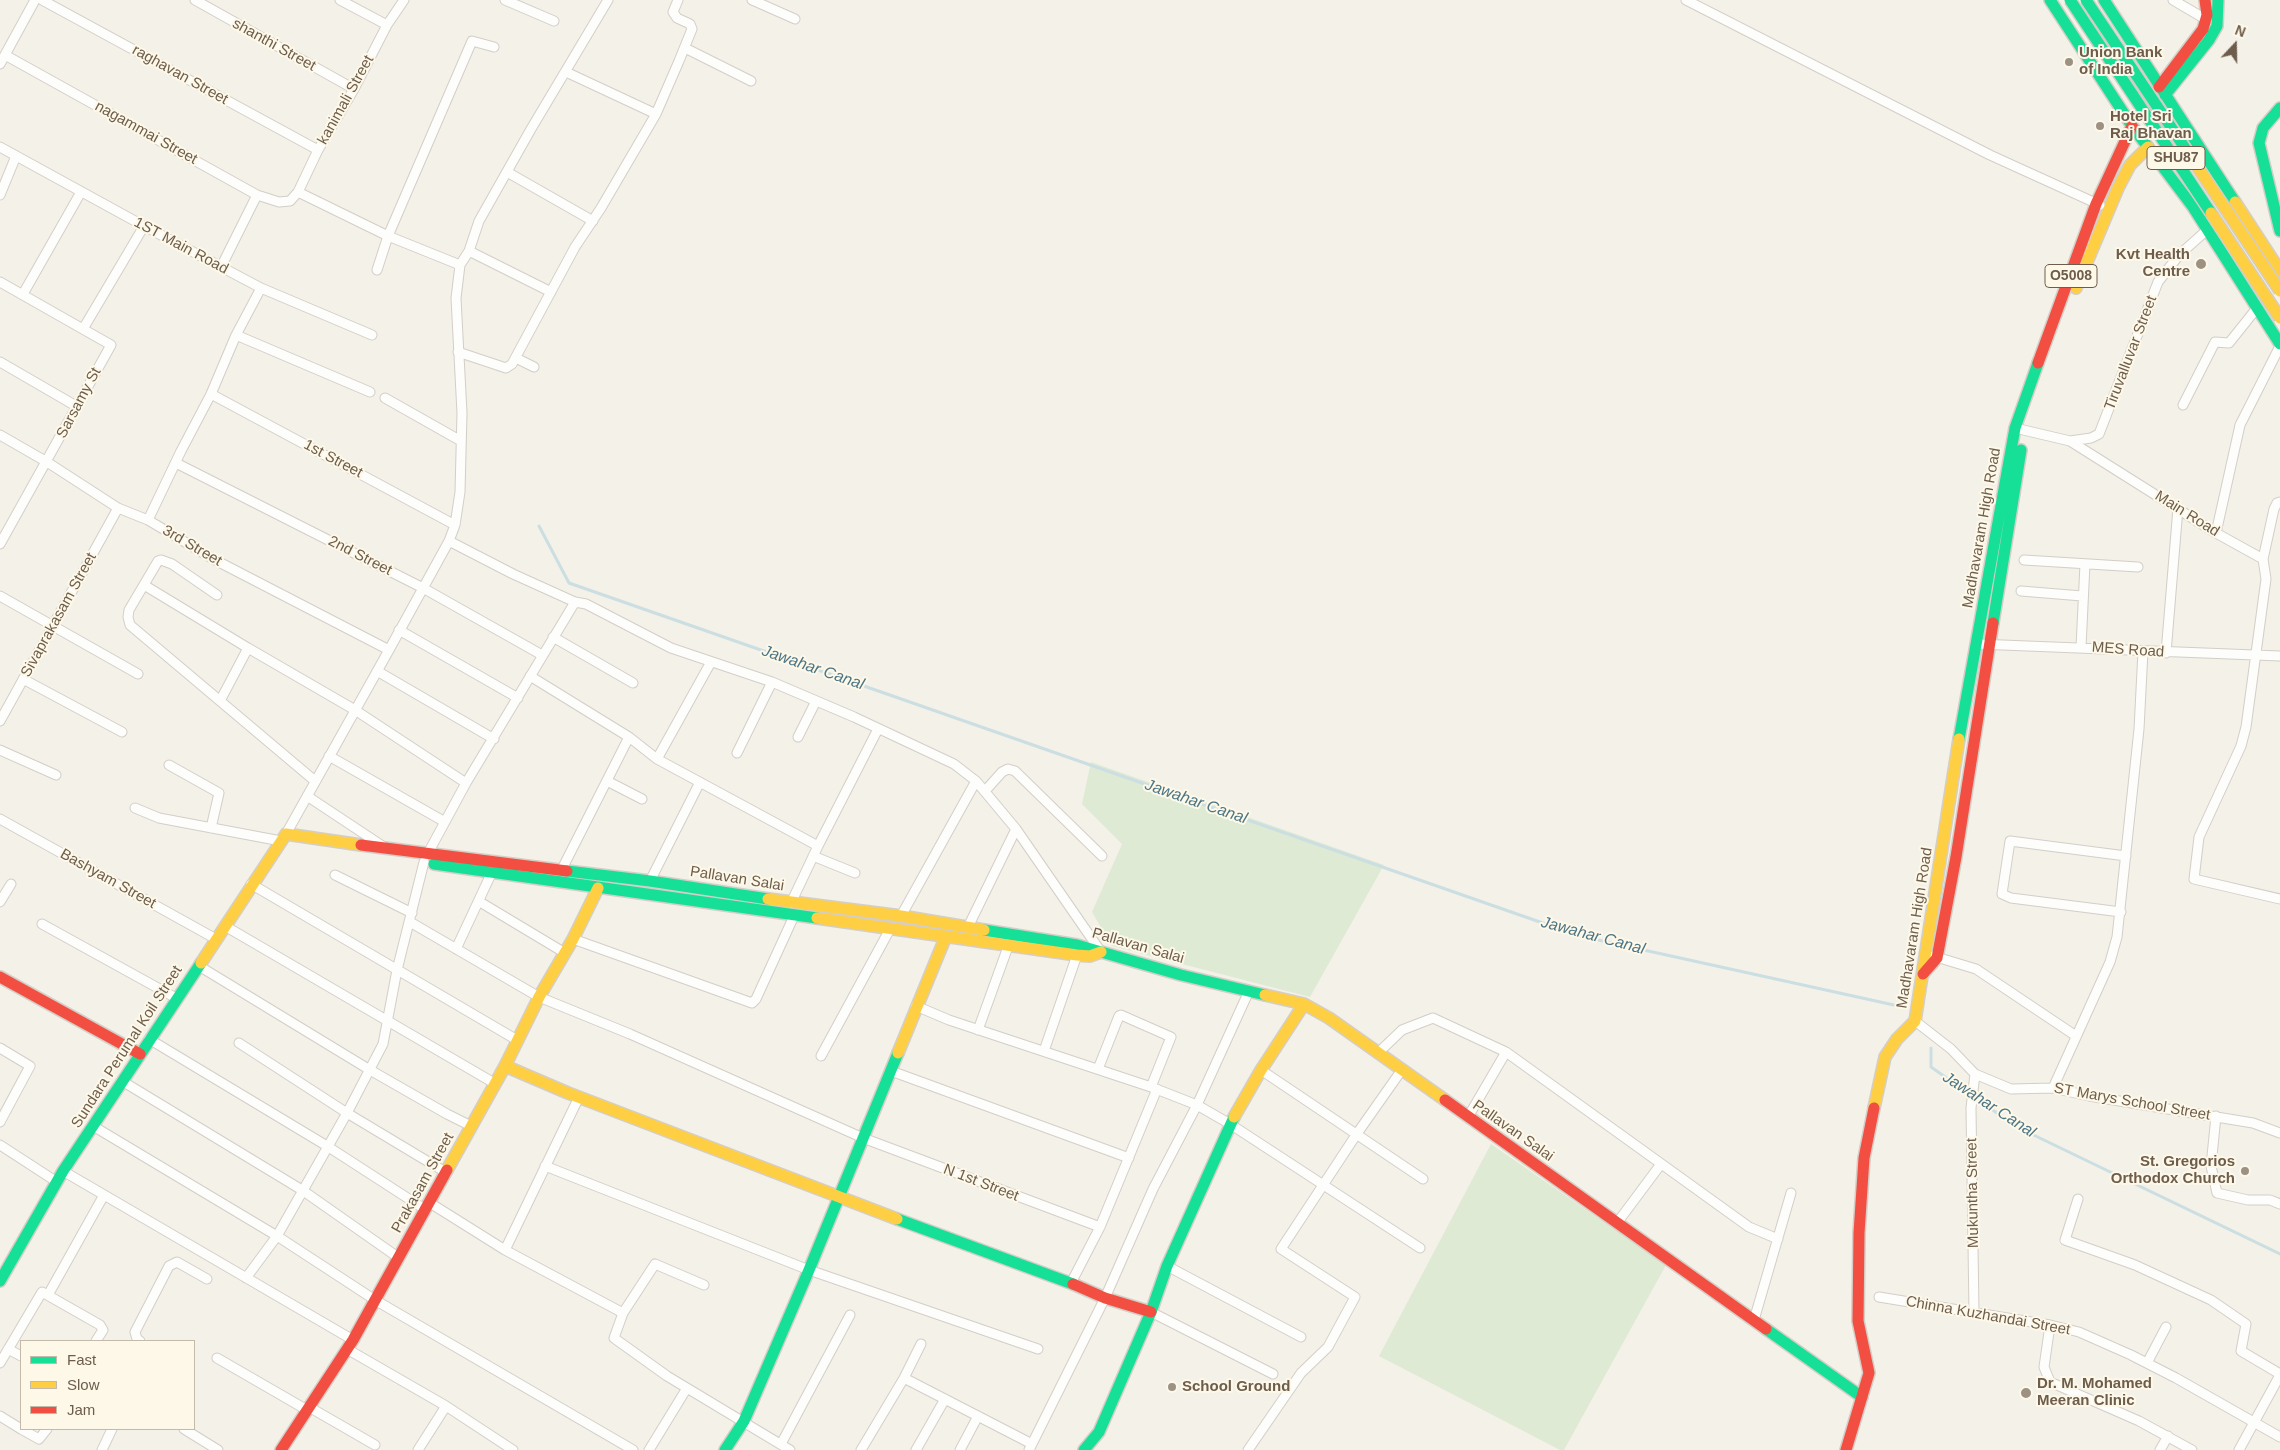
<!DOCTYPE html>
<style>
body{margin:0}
#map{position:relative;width:2280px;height:1450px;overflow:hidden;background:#f4f1e8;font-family:Helvetica,sans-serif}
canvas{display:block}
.legend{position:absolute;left:20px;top:1340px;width:175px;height:90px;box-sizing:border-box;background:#fdf8e8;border:1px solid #c4baaa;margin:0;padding:6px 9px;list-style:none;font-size:15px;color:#6e5d4c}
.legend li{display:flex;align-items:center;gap:10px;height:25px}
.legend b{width:25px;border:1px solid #c4baaa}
.north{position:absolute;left:2210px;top:20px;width:50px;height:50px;-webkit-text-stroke:4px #fdf8e8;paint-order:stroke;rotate:21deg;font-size:14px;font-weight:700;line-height:20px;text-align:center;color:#6e5d4c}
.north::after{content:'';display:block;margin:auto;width:18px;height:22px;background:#6e5d4c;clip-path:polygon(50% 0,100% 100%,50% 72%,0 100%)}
</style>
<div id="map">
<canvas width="2280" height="1450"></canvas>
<ul class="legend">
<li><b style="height:6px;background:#16e098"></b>Fast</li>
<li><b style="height:6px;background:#ffcf43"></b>Slow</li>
<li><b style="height:6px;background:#f24e42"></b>Jam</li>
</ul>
<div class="north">N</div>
</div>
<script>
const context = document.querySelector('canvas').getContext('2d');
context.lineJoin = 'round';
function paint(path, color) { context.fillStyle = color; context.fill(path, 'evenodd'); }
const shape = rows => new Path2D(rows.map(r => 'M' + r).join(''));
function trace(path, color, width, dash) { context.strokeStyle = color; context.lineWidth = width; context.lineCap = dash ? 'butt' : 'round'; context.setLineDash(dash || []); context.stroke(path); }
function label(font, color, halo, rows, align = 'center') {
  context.font = font + ' Helvetica,sans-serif'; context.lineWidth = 4; context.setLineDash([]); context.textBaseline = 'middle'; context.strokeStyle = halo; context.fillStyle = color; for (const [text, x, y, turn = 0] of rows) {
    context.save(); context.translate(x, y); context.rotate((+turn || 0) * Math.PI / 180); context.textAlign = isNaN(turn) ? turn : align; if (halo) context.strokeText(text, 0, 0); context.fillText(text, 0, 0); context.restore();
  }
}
paint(shape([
 [1091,762,1384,865,1310,997,1112,946,1092,912,1122,844,1082,804],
 [1491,1144,1666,1265,1564,1450,1560,1450,1379,1356]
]), '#deead4');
trace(shape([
 [539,526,569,583,1580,936,1894,1005],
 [1931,1048,1931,1067,2017,1127,2280,1254]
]), '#cbdee2', 3);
const street = shape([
 [42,0,318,150],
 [195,0,354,89],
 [340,0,387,25],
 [505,0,554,21],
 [752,0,795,19],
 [1686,0,1990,155,2100,205],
 [2173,0,2207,20],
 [685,48,751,81],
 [5,55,257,195,279,202,290,201,298,192,318,150,354,89,387,25,404,0],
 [0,64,35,0],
 [566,72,656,114],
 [0,147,144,226,261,288,236,335,211,394,181,451,148,520],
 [507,172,593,221],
 [298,192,388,236,460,265],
 [0,195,16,156],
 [469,251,551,292],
 [221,267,257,195],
 [377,270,388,236,472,41,494,47],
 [0,282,111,345,0,544],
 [261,288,372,335],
 [23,294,81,192],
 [83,329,144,226],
 [236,335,370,392],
 [458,352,506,368,512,364,575,247,601,208,656,114,679,61,692,29,690,24,677,18,673,12,678,0],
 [516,358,534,367],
 [0,362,76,406],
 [211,394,455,525],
 [385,398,461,441],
 [2183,405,2215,342,2229,343,2257,308],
 [2015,428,2070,441,2216,533,2263,559,2266,579,2246,727,2241,746,2199,837,2194,879,2280,899],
 [0,435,47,462,118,508,148,520,215,560,389,650],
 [2070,441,2091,438,2099,434,2158,282,2179,255,2207,230],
 [176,463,423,588,542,655],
 [2216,533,2240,425,2280,346],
 [449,541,513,574,575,602,586,604,671,648,772,682,854,717,954,764,976,781,1016,829,1101,952],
 [2263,559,2274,509,2277,503,2280,502],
 [2024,560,2138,567],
 [144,585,248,648],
 [2021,591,2082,596],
 [217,595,172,564,161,560,158,561,129,610,128,617,130,625,315,781],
 [0,596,138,674],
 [399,630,518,698],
 [553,637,633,683],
 [1977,644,2280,656],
 [2081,647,2085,564],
 [2166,653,2178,508],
 [377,671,494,739],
 [530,676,629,737,657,759,818,846],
 [23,679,122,732],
 [220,701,248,648,355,710,466,783],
 [0,721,118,508],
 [798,737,816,701],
 [0,750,56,775],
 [737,753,772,682],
 [329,756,445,822],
 [657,759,711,662],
 [169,765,219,793,211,828],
 [607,781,642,799],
 [985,791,1002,772,1008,769,1015,771,1102,856],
 [307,796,384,847],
 [135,808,159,818,281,841],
 [0,819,216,939],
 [286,834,389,650,449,541,455,525,460,492,462,413,456,298,460,265,469,251,479,221,531,129,608,0],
 [427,855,466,783,575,602],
 [813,856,855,873],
 [562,869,629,737],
 [335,875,412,913],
 [650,881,699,784],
 [251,884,517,1040],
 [0,902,11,884],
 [480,902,565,953],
 [791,903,818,846,878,729],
 [2121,912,2011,898,2002,894,2010,841,2126,856],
 [901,916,976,781],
 [410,922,539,997,630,1034,863,1138,1100,1227],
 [42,924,176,998],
 [225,926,494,1083],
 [968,927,1016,829],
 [573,939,752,1003,756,999,794,916],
 [456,949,492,872],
 [1933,956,1976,969,2076,1036],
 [199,966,370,1070,447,1114,471,1126],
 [916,1006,949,1020,1151,1087,1197,1105,1230,1124,1420,1248],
 [1915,1021,1951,1049,1975,1074,2011,1089,2053,1088,2089,1096,2253,1123,2280,1133],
 [978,1030,1009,944],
 [149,1039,327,1146,426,1210],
 [239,1043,347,1113,447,1173],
 [0,1048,30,1066,0,1122],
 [1044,1051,1077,955],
 [1378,1053,1402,1030,1433,1018,1506,1052,1749,1227,1778,1239],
 [821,1056,890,929],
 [1098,1069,1119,1016,1121,1015,1171,1037,1151,1087],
 [1261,1070,1423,1179],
 [891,1071,1129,1158],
 [122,1081,302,1190,399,1258],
 [2053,1088,2110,962,2117,937,2139,729,2143,651],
 [2216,1116,2211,1166,2217,1193,2248,1200,2270,1200,2280,1204],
 [1468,1117,1506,1052],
 [93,1126,277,1236,375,1300,633,1450],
 [0,1145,57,1182],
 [545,1166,809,1270,1038,1349],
 [63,1171,353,1340],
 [2078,1199,2065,1240,2135,1265,2211,1300,2246,1324,2241,1351,2280,1374],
 [430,1203,505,1250,623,1313,614,1338,667,1376,790,1450],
 [1617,1223,1661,1164],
 [505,1250,579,1097],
 [1167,1266,1301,1337],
 [246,1278,277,1236,347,1113,383,1044,397,970,424,862],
 [1071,1283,1100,1227,1157,1089],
 [48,1295,104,1195],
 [1879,1297,2050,1325,2079,1332,2131,1355,2176,1378,2280,1437],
 [1151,1312,1273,1374],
 [623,1313,655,1264,704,1285],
 [1974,1313,1971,1108,1975,1074],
 [1754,1320,1791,1193],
 [2050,1325,2044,1367,2050,1382,2139,1421,2192,1450],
 [140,1341,137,1339,135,1332,169,1266,177,1262,207,1279],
 [8,1349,21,1356],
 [347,1349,446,1406,513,1450],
 [217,1358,307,1410],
 [0,1363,42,1292,100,1325,103,1330,96,1341],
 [2147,1363,2166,1327],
 [904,1378,1032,1444],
 [309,1407,375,1445],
 [0,1416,21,1429],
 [21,1429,39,1439,47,1429],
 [184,1429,218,1450],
 [781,1444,850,1315],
 [102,1450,112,1429],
 [418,1450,446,1406],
 [649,1450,687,1388],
 [861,1450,904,1378,921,1344],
 [916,1450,945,1399],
 [960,1450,978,1416],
 [1029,1450,1105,1298,1153,1189,1197,1105,1249,991],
 [1248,1450,1301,1373,1328,1347,1355,1297,1281,1249,1356,1135,1401,1071],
 [2160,1450,2168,1436],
 [2239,1450,2280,1375]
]);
const fast = shape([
 [2050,0,2132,126,2193,207,2280,344],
 [2104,0,2235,202],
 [2165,95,2209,40,2217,26,2218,0],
 [2280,108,2263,128,2259,143,2280,231],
 [1993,623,2021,450],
 [1959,739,2015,428,2038,363],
 [434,864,817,918],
 [567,871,650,881,768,899],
 [984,930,1077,945,1181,975,1265,995],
 [897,1219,1073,1284],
 [0,1281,63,1171,201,963],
 [1766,1329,1862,1397],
 [725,1450,744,1421,809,1270,898,1053],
 [1084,1450,1099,1432,1151,1312,1167,1266,1234,1117]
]);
const slow = shape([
 [2235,202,2280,271],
 [2076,288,2118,188,2130,165,2148,147],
 [768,899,901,916,984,930],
 [817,918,1077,955,1090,956,1101,952],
 [201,963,286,834,361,845],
 [1265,995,1304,1004,1329,1018,1445,1100],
 [898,1053,946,936],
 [505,1066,568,1093,897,1219],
 [1874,1108,1885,1057,1897,1039,1915,1021,1959,739],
 [1234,1117,1261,1070,1304,1004],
 [447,1170,505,1066,539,997,573,939,598,888]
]);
const jam = shape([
 [2159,87,2203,29,2207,15,2205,0],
 [2038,363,2096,204,2132,126],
 [361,845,567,871],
 [1923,974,1937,958,1956,857,1993,623],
 [0,977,140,1054],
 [1445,1100,1766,1329],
 [1073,1284,1105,1298,1151,1312],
 [281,1450,353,1340,447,1170],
 [1846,1450,1869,1373,1858,1321,1859,1233,1864,1158,1874,1108]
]);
trace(street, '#d3cec7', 11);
trace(fast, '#d4cec6', 14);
trace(slow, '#d4cec6', 14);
trace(jam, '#d4cec6', 14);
trace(street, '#fdfdfc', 9);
trace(fast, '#16e098', 11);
trace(slow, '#ffcf43', 11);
trace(jam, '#f24e42', 11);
const fastBridge = shape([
 [2070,0,2211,213],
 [2086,0,2191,157]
]);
const slowBridge = shape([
 [2191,157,2280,291],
 [2211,213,2280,318]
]);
trace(fastBridge, '#d3cdc6', 14, []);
trace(slowBridge, '#d3cdc6', 14, []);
trace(fastBridge, '#16e098', 11);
trace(slowBridge, '#ffcf43', 11);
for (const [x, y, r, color] of [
 [2069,62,5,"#9d9183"],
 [2100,126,5,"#9d9183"],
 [2201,264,6,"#9d9183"],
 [2245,1171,5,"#9d9183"],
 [1172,1387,5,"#9d9183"],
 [2026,1393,6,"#9d9183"]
]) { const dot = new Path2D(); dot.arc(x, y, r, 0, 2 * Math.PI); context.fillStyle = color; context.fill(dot); trace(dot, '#fdf8e8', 2); }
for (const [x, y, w] of [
 [2176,158,58],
 [2071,276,52]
]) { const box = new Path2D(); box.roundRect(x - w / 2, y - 11.5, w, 23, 4); context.fillStyle = '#fdf8e8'; context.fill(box); trace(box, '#6e5d4c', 1); }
label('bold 14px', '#6e5d4c', null, [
 ["SHU87",2176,158],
 ["O5008",2071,276]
]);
label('15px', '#6e5d4c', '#fdf8e8', [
 ["shanthi Street",274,45,29],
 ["raghavan Street",180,75,29],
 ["kanimali Street",346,100,-61],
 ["nagammai Street",146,133,29],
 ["1ST Main Road",181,246,28],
 ["Tiruvalluvar Street",2131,353,-69],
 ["Sarsamy St",79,403,-62],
 ["1st Street",333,459,28],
 ["Main Road",2187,514,32],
 ["Madhavaram High Road",1982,528,-80],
 ["3rd Street",192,546,30],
 ["2nd Street",360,556,27],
 ["Sivaprakasam Street",59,615,-61],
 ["MES Road",2128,650,4],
 ["Bashyam Street",108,879,29],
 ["Pallavan Salai",737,879,9],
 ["Madhavaram High Road",1915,928,-81],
 ["Pallavan Salai",1138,946,16],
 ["Sundara Perumal Koil Street",127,1047,-57],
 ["ST Marys School Street",2132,1102,10],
 ["Pallavan Salai",1513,1131,35],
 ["Prakasam Street",423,1183,-61],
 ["N 1st Street",981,1183,21],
 ["Mukuntha Street",1973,1193,-91],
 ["Chinna Kuzhandai Street",1988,1316,10]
]);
label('bold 15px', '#6e5d4c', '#fdf8e8', [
 ["Union Bank",2079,53],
 ["of India",2079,70],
 ["Hotel Sri",2110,117],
 ["Raj Bhavan",2110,134],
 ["Kvt Health",2190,255,"right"],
 ["Centre",2190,272,"right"],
 ["St. Gregorios",2235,1162,"right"],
 ["Orthodox Church",2235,1179,"right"],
 ["Dr. M. Mohamed",2037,1384],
 ["Meeran Clinic",2037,1401],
 ["School Ground",1182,1387]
], 'left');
label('italic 16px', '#4c7586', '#fdf8e8', [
 ["Jawahar Canal",813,668,19],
 ["Jawahar Canal",1196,802,19],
 ["Jawahar Canal",1593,936,15],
 ["Jawahar Canal",1989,1105,33]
]);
</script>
